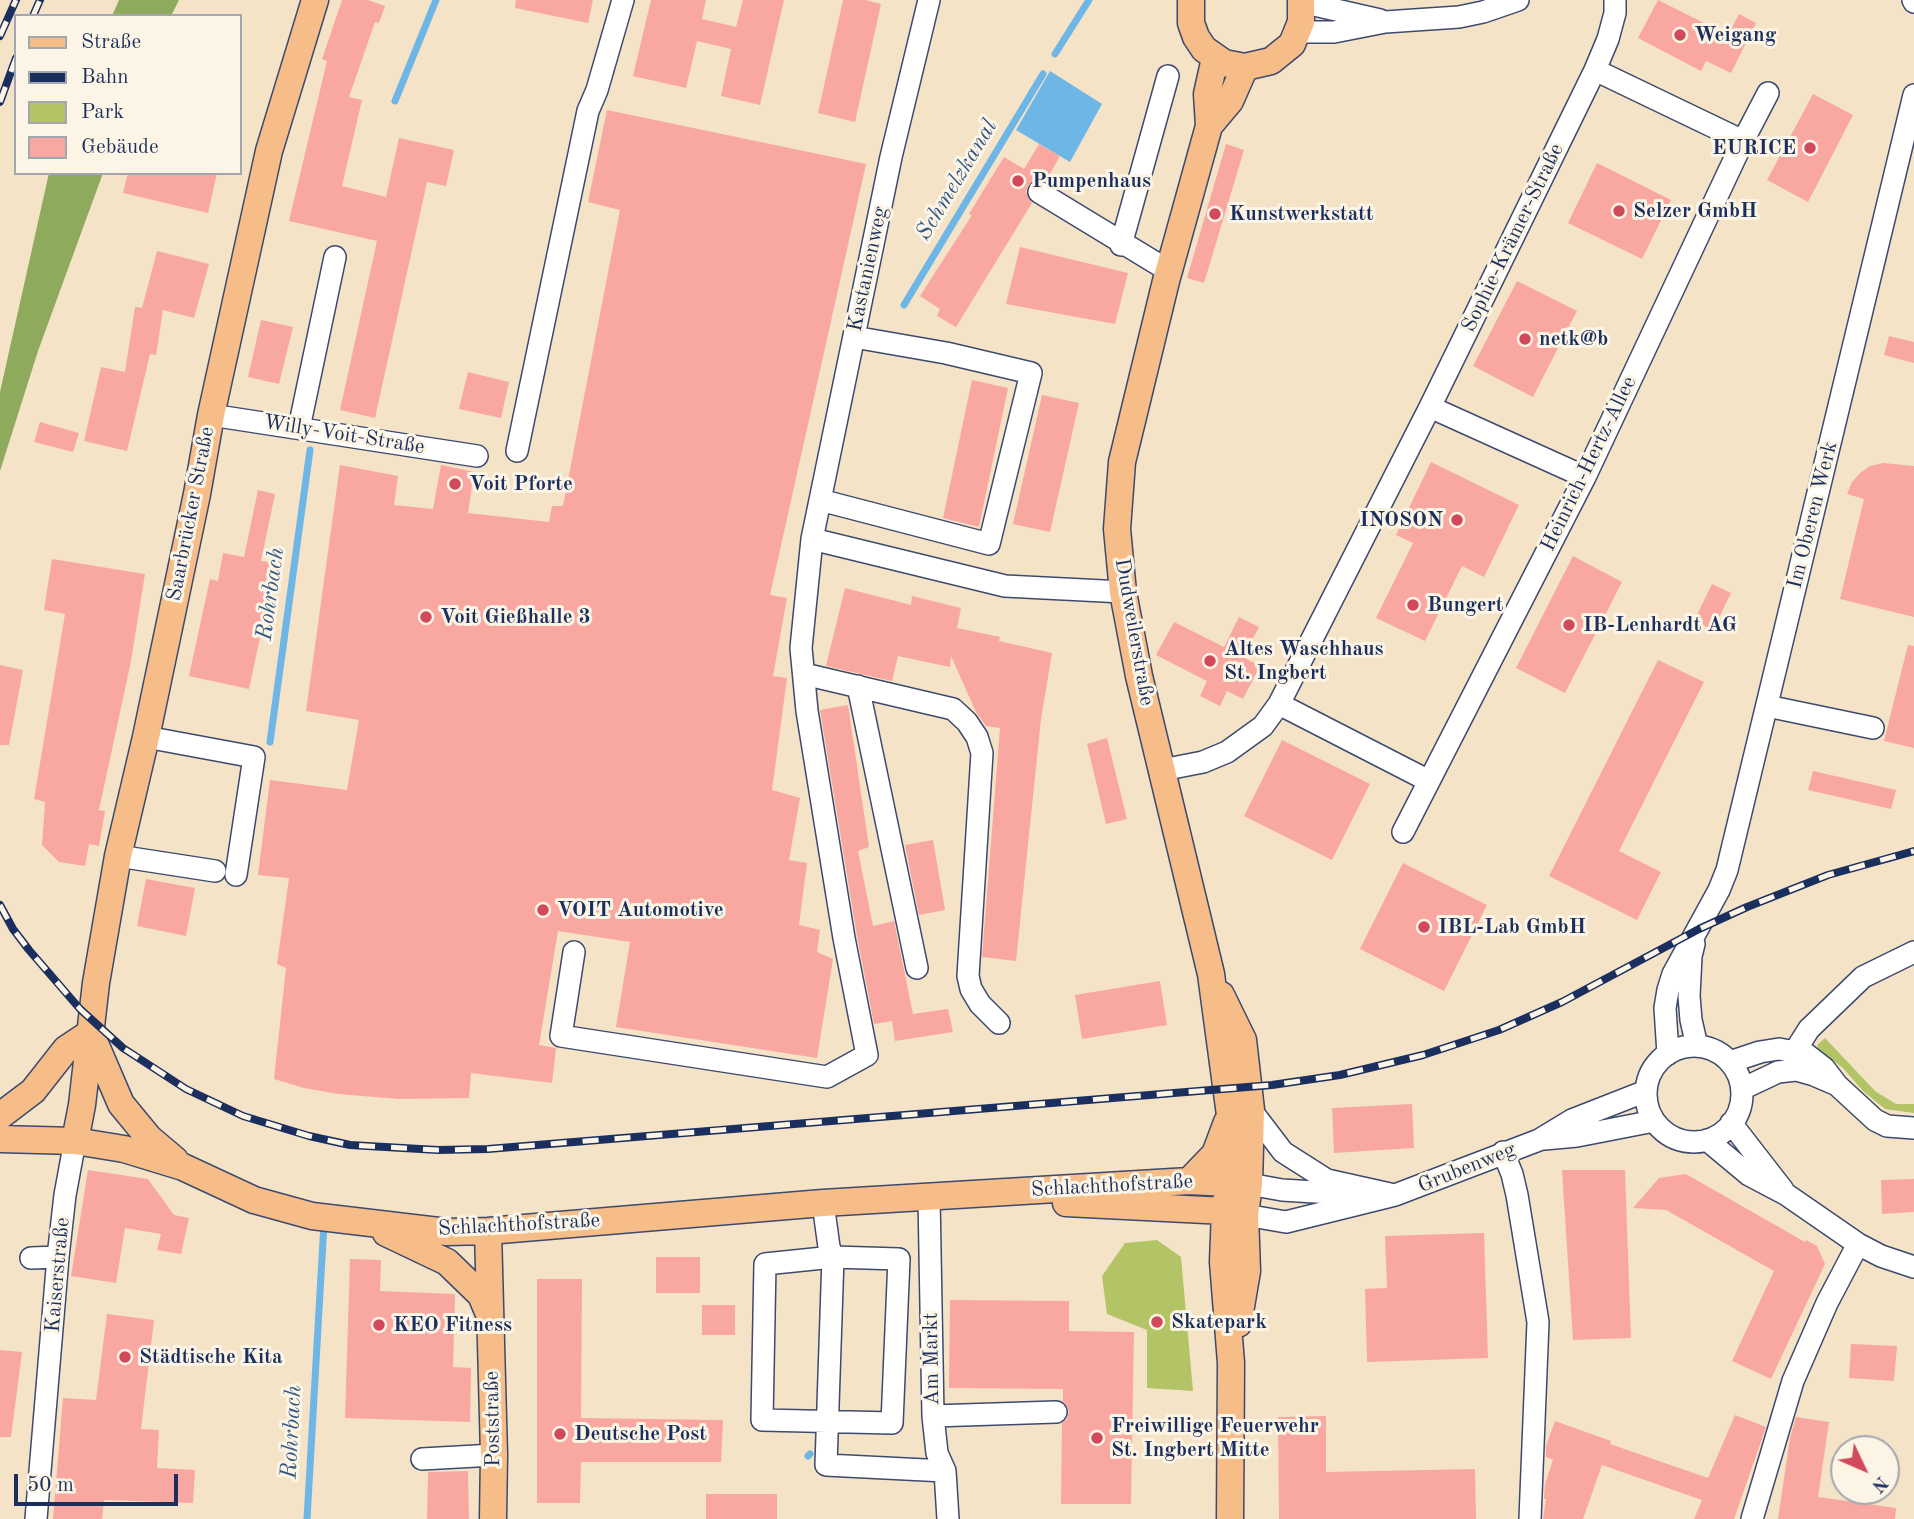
<!DOCTYPE html>
<meta charset="utf-8">
<style>
body{margin:0}
#map{position:relative;width:1914px;height:1519px;overflow:hidden;background:#f5e3c8;font-family:"Old Standard TT",serif}
canvas{display:block}
.legend{position:absolute;left:14px;top:14px;width:228px;height:161px;box-sizing:border-box;background:#fcf5e5;border:2px solid #a2a6af;margin:0;padding:9px 12px;list-style:none;font-size:21px;color:#1b2f5e}
.legend li{display:flex;align-items:center;gap:14px;height:35px}
.legend b{width:35px;border:2px solid #a2a6af}
.north{position:absolute;left:1830px;top:1435px;width:70px;height:70px;box-sizing:border-box;background:#fcf5e5;border:2px solid #a2a6af;border-radius:50%;rotate:134deg;font-size:19px;font-weight:700;line-height:28px;text-align:center;color:#1b2f5e}
.north::after{content:'';display:block;margin:auto;width:24px;height:32px;background:#d1495b;clip-path:polygon(50% 0,100% 100%,50% 72%,0 100%)}
.scale{position:absolute;left:14px;top:1474px;width:164px;height:32px;box-sizing:border-box;border:4px solid #1b2f5e;border-top:0;padding-left:9px;font-size:21px;line-height:24px;white-space:nowrap;color:#1b2f5e;-webkit-text-stroke:5px #fcf5e5;paint-order:stroke}
</style>
<div id="map">
<canvas width="1914" height="1519"></canvas>
<ul class="legend">
<li><b style="height:9px;background:#f7bd88"></b>Straße</li>
<li><b style="height:9px;background:#1b2f5e"></b>Bahn</li>
<li><b style="height:19px;background:#b3c467"></b>Park</li>
<li><b style="height:19px;background:#f9a7a1"></b>Gebäude</li>
</ul>
<div class="north">N</div>
<div class="scale">50 m</div>
</div>
<script>
const context = document.querySelector('canvas').getContext('2d');
context.lineJoin = 'round';
function paint(path, color) { context.fillStyle = color; context.fill(path, 'evenodd'); }
const shape = rows => new Path2D(rows.map(r => 'M' + r).join(''));
function trace(path, color, width, dash) { context.strokeStyle = color; context.lineWidth = width; context.lineCap = dash ? 'butt' : 'round'; context.setLineDash(dash || []); context.stroke(path); }
function label(font, color, halo, rows, align = 'center') {
  context.font = font + ' "Old Standard TT",serif'; context.lineWidth = 6; context.setLineDash([]); context.textBaseline = 'middle'; context.strokeStyle = halo; context.fillStyle = color; for (const [text, x, y, turn = 0] of rows) {
    context.save(); context.translate(x, y); context.rotate((+turn || 0) * Math.PI / 180); context.textAlign = isNaN(turn) ? turn : align; if (halo) context.strokeText(text, 0, 0); context.fillText(text, 0, 0); context.restore();
  }
}
paint(shape([
 [1825,1038,1875,1091,1896,1104,1914,1104,1914,1113,1885,1109,1863,1091,1843,1068,1819,1050,1817,1045],
 [1157,1240,1181,1257,1193,1391,1147,1388,1147,1330,1107,1314,1102,1276,1125,1243]
]), '#b3c467');
paint(shape([
 [119,0,179,0,171,16,112,16],
 [49,173,103,173,38,351,0,471,0,392]
]), '#8eaa5c');
paint(shape([
 [1050,71,1102,104,1070,162,1016,130]
]), '#6db6e5');
trace(shape([
 [1055,54,1089,0],
 [395,101,436,0],
 [904,305,1043,74],
 [270,742,310,450],
 [808,1456,810,1454],
 [307,1519,324,1223]
]), '#6db6e5', 7);
paint(shape([
 [342,0,368,0,385,6,379,23,375,22,349,97,362,100,342,186,386,197,399,138,454,150,446,186,427,182,375,418,340,410,377,241,289,221,327,61,322,59],
 [516,0,593,0,588,23,515,8],
 [651,0,706,0,702,19,736,27,743,0,784,0,760,105,721,96,731,49,697,41,686,88,633,76],
 [843,0,865,0,881,4,855,122,818,113],
 [1658,0,1728,35,1739,14,1756,23,1731,73,1706,61,1701,71,1638,38],
 [1813,94,1853,115,1808,202,1767,180],
 [607,110,866,164,770,595,787,598,773,676,787,678,772,790,800,798,789,860,807,863,799,925,820,930,817,952,833,959,817,1058,616,1027,630,942,558,931,539,1045,556,1048,552,1083,471,1073,469,1098,399,1099,338,1094,304,1088,274,1079,286,968,277,964,289,878,258,875,270,780,347,790,359,720,306,711,340,465,398,476,394,505,433,509,441,465,474,472,468,513,549,522,552,506,563,506,620,210,588,202],
 [1039,144,1060,156,1046,181,1039,179,1028,185,1026,192,1032,203,956,327,937,316,940,309,920,296,972,215,969,214,1004,157,1024,169],
 [1226,144,1244,150,1204,283,1187,278],
 [1597,163,1671,200,1642,259,1568,223],
 [128,173,217,173,208,213,123,193],
 [1020,247,1128,273,1115,324,1006,304],
 [157,251,209,264,194,318,163,310,156,355,150,354,127,451,84,441,101,367,125,372,135,307,142,308],
 [1517,281,1577,311,1533,397,1473,366],
 [261,320,293,327,279,384,248,377],
 [1889,336,1914,342,1914,363,1884,355],
 [468,372,509,382,501,418,459,409],
 [972,380,1008,388,979,527,943,518],
 [1042,395,1079,403,1050,532,1013,524],
 [40,422,79,433,73,452,34,442],
 [1431,462,1519,505,1484,577,1462,566,1425,641,1376,618,1413,543,1396,535],
 [1883,463,1914,466,1914,617,1840,599,1864,499,1847,494,1852,482,1860,473,1870,466],
 [258,490,275,494,261,561,270,562,264,590,270,591,249,689,189,676,210,579,218,581,223,553,244,557],
 [1573,556,1622,582,1565,693,1516,668],
 [52,559,145,574,131,661,99,810,105,811,99,846,89,844,85,866,59,862,42,845,45,802,34,799,65,614,44,610],
 [1712,584,1731,593,1713,630,1694,621],
 [845,588,911,605,912,596,961,608,957,628,1000,637,999,641,1052,653,1041,719,1016,961,982,957,1000,728,986,726,976,712,951,656,950,667,898,656,892,681,826,666],
 [1239,617,1259,627,1243,657,1260,666,1243,699,1227,691,1220,706,1200,696,1207,681,1156,655,1174,622,1224,647],
 [1908,645,1914,646,1914,748,1884,741],
 [1658,660,1704,682,1619,851,1661,872,1637,920,1549,876],
 [0,665,23,670,9,745,0,745],
 [848,705,869,847,858,851,873,926,894,921,913,1014,948,1009,953,1032,895,1041,892,1021,874,1024,857,936,820,710],
 [1107,738,1127,819,1106,824,1087,744],
 [1282,740,1370,784,1332,860,1244,816],
 [1813,771,1896,790,1891,809,1808,790],
 [933,840,945,910,919,915,905,845],
 [1403,863,1487,905,1444,991,1360,949],
 [146,879,195,888,186,936,137,926],
 [1160,981,1167,1025,1082,1039,1075,995],
 [1412,1104,1414,1148,1334,1153,1332,1108],
 [88,1170,148,1179,174,1215,189,1218,181,1254,157,1250,161,1234,125,1228,116,1283,71,1276],
 [1562,1170,1625,1170,1631,1338,1573,1340],
 [1686,1174,1805,1242,1806,1240,1817,1246,1825,1264,1771,1379,1732,1361,1774,1271,1666,1210,1633,1208,1659,1178],
 [1914,1179,1914,1212,1882,1214,1881,1180],
 [1484,1233,1488,1358,1367,1362,1365,1289,1387,1288,1385,1236],
 [656,1257,700,1257,700,1293,656,1293],
 [350,1259,381,1260,380,1291,455,1294,453,1367,471,1368,470,1422,345,1418],
 [537,1279,582,1279,581,1418,723,1420,721,1462,581,1462,580,1503,537,1503],
 [950,1300,1069,1301,1069,1331,1134,1332,1131,1504,1061,1504,1062,1423,1067,1419,1069,1412,1067,1406,1063,1401,1063,1389,949,1388],
 [702,1305,735,1305,735,1335,702,1335],
 [107,1314,154,1320,141,1429,159,1430,157,1468,195,1470,193,1503,104,1500,102,1519,53,1519,63,1398,96,1400],
 [1851,1344,1897,1346,1894,1381,1849,1378],
 [0,1350,22,1352,11,1437,0,1437],
 [1735,1415,1766,1427,1734,1519,1694,1519,1702,1500,1602,1465,1583,1519,1543,1519,1546,1499,1544,1499,1545,1484,1553,1460,1546,1457,1546,1446,1555,1421,1611,1441,1610,1444,1708,1478],
 [1326,1416,1326,1472,1475,1469,1476,1519,1279,1519,1278,1417],
 [1796,1417,1829,1422,1818,1497,1896,1508,1895,1519,1778,1519,1790,1438],
 [468,1471,469,1519,427,1519,428,1472],
 [706,1494,777,1494,777,1519,706,1519]
]), '#f9a7a1');
const minor = shape([
 [1913,0,1914,2],
 [1301,2,1380,20],
 [1298,32,1334,32,1385,22,1459,17,1483,12,1518,0],
 [1595,70,1743,141],
 [1039,192,1169,271],
 [1121,245,1168,76],
 [1430,407,1585,477],
 [211,415,477,456],
 [299,428,335,257],
 [517,451,588,111,597,90,623,0],
 [820,500,989,544,1031,373,946,353,854,337],
 [812,539,1005,586,1123,592],
 [804,674,953,709,967,722,977,737,982,753,968,976,971,989,980,1004,999,1023],
 [858,686,917,968],
 [1279,704,1429,781],
 [1767,706,1873,728],
 [146,737,254,757,236,875],
 [1162,770,1203,762,1227,752,1263,726,1279,704,1430,407,1595,70,1608,39,1615,13,1615,0],
 [1403,832,1585,477,1743,141,1768,93],
 [118,856,215,871],
 [1694,944,1691,956,1689,996,1691,1020,1697,1046],
 [574,952,561,1036,827,1077,867,1055,844,938,807,711,801,648,812,539,891,157,929,0],
 '1646 1094a48 48 0 1 1 96 0a48 48 0 1 1-96 0Z',
 [1795,1051,1809,1029,1863,977,1914,952],
 [1668,1054,1665,1008,1668,990,1673,974,1719,890,1727,870,1914,95],
 [1730,1062,1760,1052,1779,1049,1806,1054,1824,1068,1837,1085,1875,1120,1887,1126,1914,1128],
 [1742,1089,1778,1072,1796,1070,1814,1075,1835,1084],
 [1251,1110,1283,1152,1327,1180,1390,1194],
 [1731,1123,1783,1190],
 [1544,1139,1577,1136,1654,1121],
 [1707,1140,1749,1175,1787,1195,1858,1244,1881,1256,1914,1267],
 [1503,1152,1512,1174,1517,1195,1538,1322,1530,1519],
 [1249,1184,1282,1190,1348,1194],
 [929,1197,933,1416,937,1453,945,1471,948,1519],
 [823,1203,829,1247,833,1257,826,1465,945,1471],
 [1245,1215,1286,1222,1395,1195,1539,1140,1572,1120,1646,1091],
 [833,1257,899,1259,892,1423,762,1420,765,1264,833,1257],
 [31,1258,58,1257],
 [933,1416,1056,1412],
 [422,1459,494,1455],
 [36,1519,58,1257,65,1195,75,1141],
 [1752,1519,1793,1381,1827,1303,1858,1244]
]);
const major = shape([
 [1191,0,1191,23,1196,37,1204,49,1224,63,1245,67,1271,61,1292,44,1301,22,1301,0],
 [1215,58,1207,94,1209,126,1166,281,1122,462,1117,529,1123,592,1139,676,1211,974,1230,1115,1232,1153,1225,1211,1223,1262,1231,1363,1230,1519],
 [1209,126,1230,101,1245,67],
 [1221,995,1243,1040,1251,1110,1249,1184,1245,1215,1247,1271,1238,1324],
 [91,1034,121,1104,149,1138,175,1160],
 [0,1116,33,1091,66,1049,90,1033],
 [0,1139,75,1141,124,1149,183,1167,254,1200,312,1216,447,1232,488,1231,823,1203,1189,1181,1249,1184],
 [75,1141,82,1105,96,983,118,856,146,737,197,494,211,415,269,151,315,0],
 [1189,1181,1215,1154,1227,1122],
 [1066,1203,1225,1211,1240,1214],
 [488,1231,494,1455,493,1519],
 [386,1233,447,1262,481,1295,489,1314]
]);
trace(minor, '#3c4a6e', 24);
trace(major, '#3c4a6e', 29);
trace(minor, '#fff', 21);
trace(major, '#f7bd88', 26);
const rail = shape([
 [33,16,40,0],
 [0,36,16,0],
 [0,102,16,58],
 [0,905,13,929,29,950,80,1009,123,1048,186,1089,243,1116,309,1136,350,1145,438,1150,488,1149,1272,1085,1340,1075,1423,1055,1499,1030,1562,1002,1699,929,1747,907,1828,875,1914,851]
]);
trace(rail, '#1b2f5e', 8);
trace(rail, '#fcf5e5', 5, [16]);
for (const [x, y, r, color] of [
 [1680,35,7,"#d1495b"],
 [1810,148,7,"#d1495b"],
 [1018,181,7,"#d1495b"],
 [1619,211,7,"#d1495b"],
 [1215,214,7,"#d1495b"],
 [1525,339,7,"#d1495b"],
 [455,484,7,"#d1495b"],
 [1457,520,7,"#d1495b"],
 [1413,605,7,"#d1495b"],
 [426,617,7,"#d1495b"],
 [1569,625,7,"#d1495b"],
 [1210,661,7,"#d1495b"],
 [543,910,7,"#d1495b"],
 [1424,927,7,"#d1495b"],
 [1157,1322,7,"#d1495b"],
 [379,1325,7,"#d1495b"],
 [125,1357,7,"#d1495b"],
 [560,1434,7,"#d1495b"],
 [1097,1438,7,"#d1495b"]
]) { const dot = new Path2D(); dot.arc(x, y, r, 0, 2 * Math.PI); context.fillStyle = color; context.fill(dot); trace(dot, '#fcf5e5', 2.5); }
label('bold 21px', '#1b2f5e', '#fcf5e5', [
 ["Weigang",1694,35],
 ["EURICE",1796,148,"right"],
 ["Pumpenhaus",1032,181],
 ["Selzer GmbH",1633,211],
 ["Kunstwerkstatt",1229,214],
 ["netk@b",1539,339],
 ["Voit Pforte",469,484],
 ["INOSON",1443,520,"right"],
 ["Bungert",1427,605],
 ["Voit Gießhalle 3",440,617],
 ["IB-Lenhardt AG",1583,625],
 ["Altes Waschhaus",1224,649],
 ["St. Ingbert",1224,673],
 ["VOIT Automotive",557,910],
 ["IBL-Lab GmbH",1438,927],
 ["Skatepark",1171,1322],
 ["KEO Fitness",393,1325],
 ["Städtische Kita",139,1357],
 ["Freiwillige Feuerwehr",1111,1426],
 ["St. Ingbert Mitte",1111,1450],
 ["Deutsche Post",574,1434]
], 'left');
label('21px', '#1b2f5e', '#fcf5e5', [
 ["Sophie-Krämer-Straße",1513,238,-64],
 ["Kastanienweg",868,269,-78],
 ["Willy-Voit-Straße",344,435,9],
 ["Heinrich-Hertz-Allee",1589,464,-64],
 ["Saarbrücker Straße",191,514,-79],
 ["Im Oberen Werk",1813,515,-76],
 ["Dudweilerstraße",1134,632,80],
 ["Grubenweg",1467,1168,-22],
 ["Schlachthofstraße",1112,1186,-3],
 ["Schlachthofstraße",519,1225,-3],
 ["Kaiserstraße",58,1275,-85],
 ["Am Markt",932,1359,-91],
 ["Poststraße",493,1419,-91]
]);
label('italic 23px', '#345886', '#fcf5e5', [
 ["Schmelzkanal",957,180,-59],
 ["Rohrbach",271,594,-82],
 ["Rohrbach",292,1432,-87]
]);
</script>
